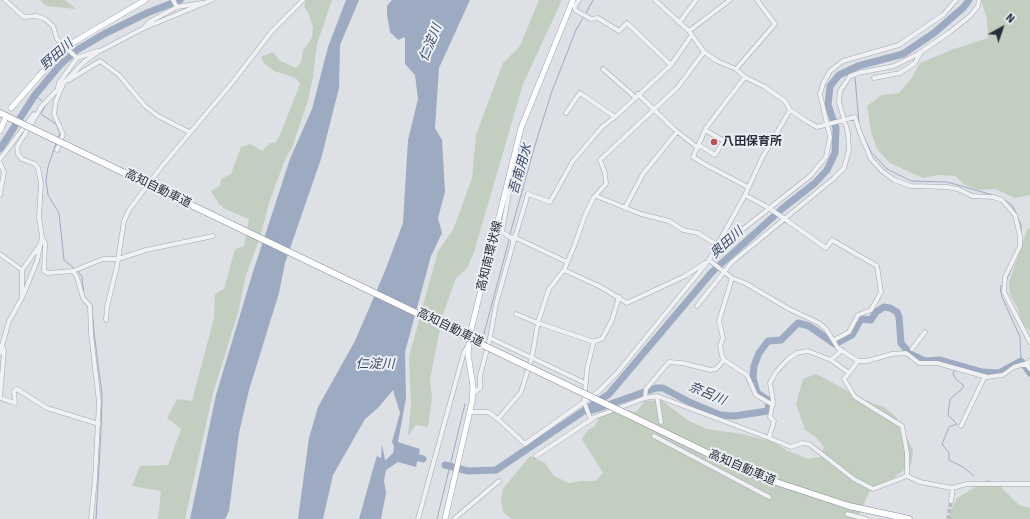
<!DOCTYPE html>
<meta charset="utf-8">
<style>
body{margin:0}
#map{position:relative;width:1030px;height:519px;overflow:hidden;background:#dde0e5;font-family:Signika,sans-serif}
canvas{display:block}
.north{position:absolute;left:982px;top:8px;width:40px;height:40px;-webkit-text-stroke:3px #eceff3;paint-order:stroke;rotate:40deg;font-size:11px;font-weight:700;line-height:16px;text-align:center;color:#292d3a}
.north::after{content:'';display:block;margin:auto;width:14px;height:18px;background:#292d3a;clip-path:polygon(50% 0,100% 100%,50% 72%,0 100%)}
</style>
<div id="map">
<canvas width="1030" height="519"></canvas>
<div class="north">N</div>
</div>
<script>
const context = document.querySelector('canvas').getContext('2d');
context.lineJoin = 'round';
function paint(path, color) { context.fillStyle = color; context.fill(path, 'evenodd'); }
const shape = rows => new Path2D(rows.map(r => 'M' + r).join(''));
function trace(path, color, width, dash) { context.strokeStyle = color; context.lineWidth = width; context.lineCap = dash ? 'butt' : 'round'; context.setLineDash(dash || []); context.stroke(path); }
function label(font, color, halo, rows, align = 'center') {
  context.font = font + ' Signika,"Noto Sans JP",sans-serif'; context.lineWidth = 4; context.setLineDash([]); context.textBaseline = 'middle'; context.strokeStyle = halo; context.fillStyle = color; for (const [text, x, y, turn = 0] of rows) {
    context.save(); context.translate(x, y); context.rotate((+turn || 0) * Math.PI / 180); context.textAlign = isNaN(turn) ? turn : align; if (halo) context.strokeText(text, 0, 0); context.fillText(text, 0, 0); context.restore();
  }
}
paint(shape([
 [40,0,65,0,76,9,46,6],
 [306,0,332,0,317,44,313,77,308,100,292,148,286,157,270,200,260,237,245,278,239,309,213,393,185,519,158,519,161,491,132,486,140,466,168,465,181,429,167,418,177,399,192,401,214,318,215,294,224,289,235,249,244,246,249,219,225,209,219,204,211,191,220,186,221,179,231,174,241,147,250,144,262,151,270,143,275,143,280,135,300,84,296,78,274,71,264,63,261,57,273,52,279,60,296,68,301,63,303,50,312,38,313,27,308,12,304,7],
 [539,0,562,0,523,84,474,252,467,268,456,278,443,314,430,379,432,398,428,427,416,425,408,436,411,403,409,357,438,251,453,230,472,178,476,135,503,63,520,46],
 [981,0,1030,0,1030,195,1015,198,995,189,978,190,965,185,955,176,939,175,923,178,890,163,877,149,871,132,867,106,882,95,899,93,911,79,920,63,954,49,988,38,987,19],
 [1030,228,1030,331,1022,323,1018,309,1010,295,1009,282,1027,230],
 [816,374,867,401,884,407,896,417,913,450,911,465,891,480,879,486,872,486,859,515,865,519,512,519,503,512,501,498,503,489,530,456,545,463,554,476,569,483,581,481,595,481,603,473,582,439,588,430,595,426,601,414,611,407,636,412,645,401,661,400,689,421,707,429,742,434,773,442,788,451,808,459,820,457,824,447,817,438,805,430,796,404,803,379],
 [987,480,999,485,1019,505,1030,508,1030,519,950,519,950,512,957,498]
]), '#c2cebf');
paint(shape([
 [346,0,359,0,340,45,339,88,321,159,285,263,279,293,249,390,239,433,229,511,225,519,190,519,216,395,252,275,290,159,312,109,328,47],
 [392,0,470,0,439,68,435,128,442,140,445,192,438,218,442,233,431,256,405,352,406,398,398,442,420,449,416,467,398,462,386,470,384,481,386,493,381,519,359,519,375,462,377,456,381,458,382,444,385,460,387,459,393,453,394,446,392,442,400,413,393,390,378,408,365,419,333,475,323,519,298,519,309,438,318,407,355,341,385,271,403,223,408,140,418,99,415,75,405,64,405,37,398,40,390,32,387,15,387,6]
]), '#9cabc1');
trace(shape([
 [586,13,593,0],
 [855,68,855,73],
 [855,77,859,123],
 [35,95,43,102],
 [46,104,41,114,56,124,60,133,58,138],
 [864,137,871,152,887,169,911,181,947,182,1000,197,1012,205,1016,213],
 [56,143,48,167,46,180,48,195,59,213,64,260,75,269],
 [1017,216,1021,225,1021,233],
 [510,234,536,142,552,91,576,30,584,16],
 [78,271,82,277,84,295,87,300],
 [1007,279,1012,267],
 [1003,284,1000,287,1002,297,1020,337,1021,361],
 [89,302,92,305,94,332,102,395,101,432,96,519],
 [482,341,509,240],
 [955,369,953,374,955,378,964,386,961,390,950,399,948,415,957,424,949,427,942,444,949,453,949,460,963,467,974,476],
 [437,519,465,404]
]), '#9cabc1', 1);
trace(shape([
 [0,149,35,95,60,65,77,50,104,34,147,13,180,0],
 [588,411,599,408,656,388,663,388,689,402,720,415,734,416,768,411,769,401,757,393,753,378,754,366,759,353,768,341,781,340,798,323,809,326,835,344,852,335,861,319,871,320,876,312,884,307,890,308,897,312,899,317,901,343,905,348,910,354,925,361,940,360,982,372,999,373,1021,361,1030,373],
 [410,455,423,459],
 [445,465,468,471,496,470,609,394,712,272,783,208,815,183,827,170,835,153,836,128,828,105,830,86,839,75,858,66,903,54,934,33,964,7,969,0]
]), '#9cabc1', 7);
trace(shape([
 [948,519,951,501]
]), '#b9bcc3', 4, [4, 2]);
const minor = shape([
 [5,0,24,17,36,16,45,19,53,26,57,39,77,58],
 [173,0,177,7],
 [579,0,575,6,575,10,591,19,598,18,619,31,627,23,671,65],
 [655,0,689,31,704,52,717,61,736,69,745,77,765,87,785,101,790,110,808,122,817,127,855,117,860,133,871,159,882,171,894,180,911,186,947,187,958,189,972,196,993,197,1002,200,1015,215,1020,236,1020,246,1005,277,1004,292,1030,342],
 [679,23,696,0],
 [144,28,149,22,177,7,202,3],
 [689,31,730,0],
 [603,69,635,97],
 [736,69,775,24,757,0],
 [858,73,894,66,918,54,950,32,970,16,978,6,979,0],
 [745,77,706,128,693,157,708,166,748,187],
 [874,78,900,73,915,63,921,52],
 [69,80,100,61,119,75,145,106,158,116,189,132],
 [58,88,59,83,77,58,97,51],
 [638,94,674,129,698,148],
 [40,108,84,62,98,52,144,28,212,0],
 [566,113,580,93,615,117],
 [699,145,715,155,724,141,705,130],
 [57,150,63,134,54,114,56,101,62,87],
 [0,159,34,114],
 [0,163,4,172,0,195],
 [745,195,769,208,826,248,832,240,877,266,881,292,871,310,858,315,849,332,834,340],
 [596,196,641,214,669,221,683,230,698,233,717,245],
 [625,208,643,174,677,132],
 [514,237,567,262],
 [42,238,45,243,44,271,48,273,73,271,103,259,118,259,146,250,213,236],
 [514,241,528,194,550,202,573,161,602,127,615,117,671,65,691,36],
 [714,252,810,176,826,157,830,137,820,94,823,84,830,71,843,61,899,45,944,14,956,0],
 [0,254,22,270],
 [709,260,732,278,745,283,789,309,819,323,826,329,838,348,858,361,867,361,892,354,906,353,919,363,937,363,987,377,1003,375,1014,367,1028,363,1030,361],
 [564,270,601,287,627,303,685,276,705,263],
 [73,271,77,277,83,298,90,306,91,334,99,402,95,479,91,519],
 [732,278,719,321,723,338,720,346,722,356,724,360,747,375,756,395,773,405],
 [22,298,22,270,40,245],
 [697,306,732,262,833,179,844,168,849,150,848,133,839,102,840,91,850,76],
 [516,314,538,323,594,342],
 [106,320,107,307,117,266,124,221,129,210,162,166,232,83,272,31,303,0],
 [490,338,585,383],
 [912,349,925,332],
 [0,353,9,321,22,298,37,261,42,237,39,217,41,183,38,168,35,164,22,159,18,154,17,147,42,106],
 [831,360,849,373,858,361],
 [1026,364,1030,369],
 [849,373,844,379,855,397,902,426,907,453,907,476,920,482,952,488,967,484,1030,484],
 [473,393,480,388,480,376,490,338,496,304,513,244,513,239,502,232,513,171],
 [657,396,661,422],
 [0,398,15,403,14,391,17,389,47,408,99,424],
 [0,398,4,351,2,345],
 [645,398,646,389,669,362,682,363,711,370,716,369,724,360],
 [470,412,488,412,498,419,521,392,532,357,538,322,549,289,564,270,575,244,585,215,594,197,606,184,605,173,600,160,678,87,704,52],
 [498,419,525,444,598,392,617,373,709,260,745,195,762,158,790,110],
 [591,420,584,402,587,369,593,344,595,341,602,339,612,320,619,297],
 [961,426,985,376],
 [654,436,769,497],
 [769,438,791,447,802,443,809,444,854,479,873,489,907,476],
 [536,456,595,417,645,398,657,396,769,438,774,421,770,417,773,401,770,383,776,372,788,359,797,353,808,351,831,360,842,350],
 [951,501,953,488],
 [847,514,866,519],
 [418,519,464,352,468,346],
 [454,519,499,481]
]);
const major = shape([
 [11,108,48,66,74,42,145,0],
 [0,131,5,119],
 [445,519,472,402,473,386,468,354,470,334,521,128,573,0]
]);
const highway = shape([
 [0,113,10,118],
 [635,418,736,467,761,477,849,506,909,519]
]);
trace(minor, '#a3a7ae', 5);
trace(major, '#9ea4af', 6);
trace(highway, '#878d9a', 7);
trace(minor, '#eff1f4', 4);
trace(major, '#fff', 5);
trace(highway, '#fff', 6);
const minorBridge = shape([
 [850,76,859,73]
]);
const highwayBridge = shape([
 [10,118,635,418]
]);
trace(minorBridge, '#a3a7ae', 5, []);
trace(highwayBridge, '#878d9a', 7, []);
trace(minorBridge, '#eff1f4', 4);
trace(highwayBridge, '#fff', 6);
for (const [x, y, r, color] of [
 [714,142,4,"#bd5057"]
]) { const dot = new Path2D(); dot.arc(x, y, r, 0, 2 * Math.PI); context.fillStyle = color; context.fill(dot); trace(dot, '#eceff3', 1.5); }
label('bold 12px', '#292d3a', '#eceff3', [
 ["八田保育所",722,142]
], 'left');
label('12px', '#292d3a', '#eceff3', [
 ["高知自動車道",158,189,26],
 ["高知南環状線",490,256,-76],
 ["高知自動車道",450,328,26],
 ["高知自動車道",742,468,23]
]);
label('italic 13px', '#384969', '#eceff3', [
 ["仁淀川",431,43,-68],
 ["野田川",57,55,-42],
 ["吾南用水",521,169,-74],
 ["奥田川",727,243,-42],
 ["仁淀川",375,365],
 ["奈呂川",707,394,23]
]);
</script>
